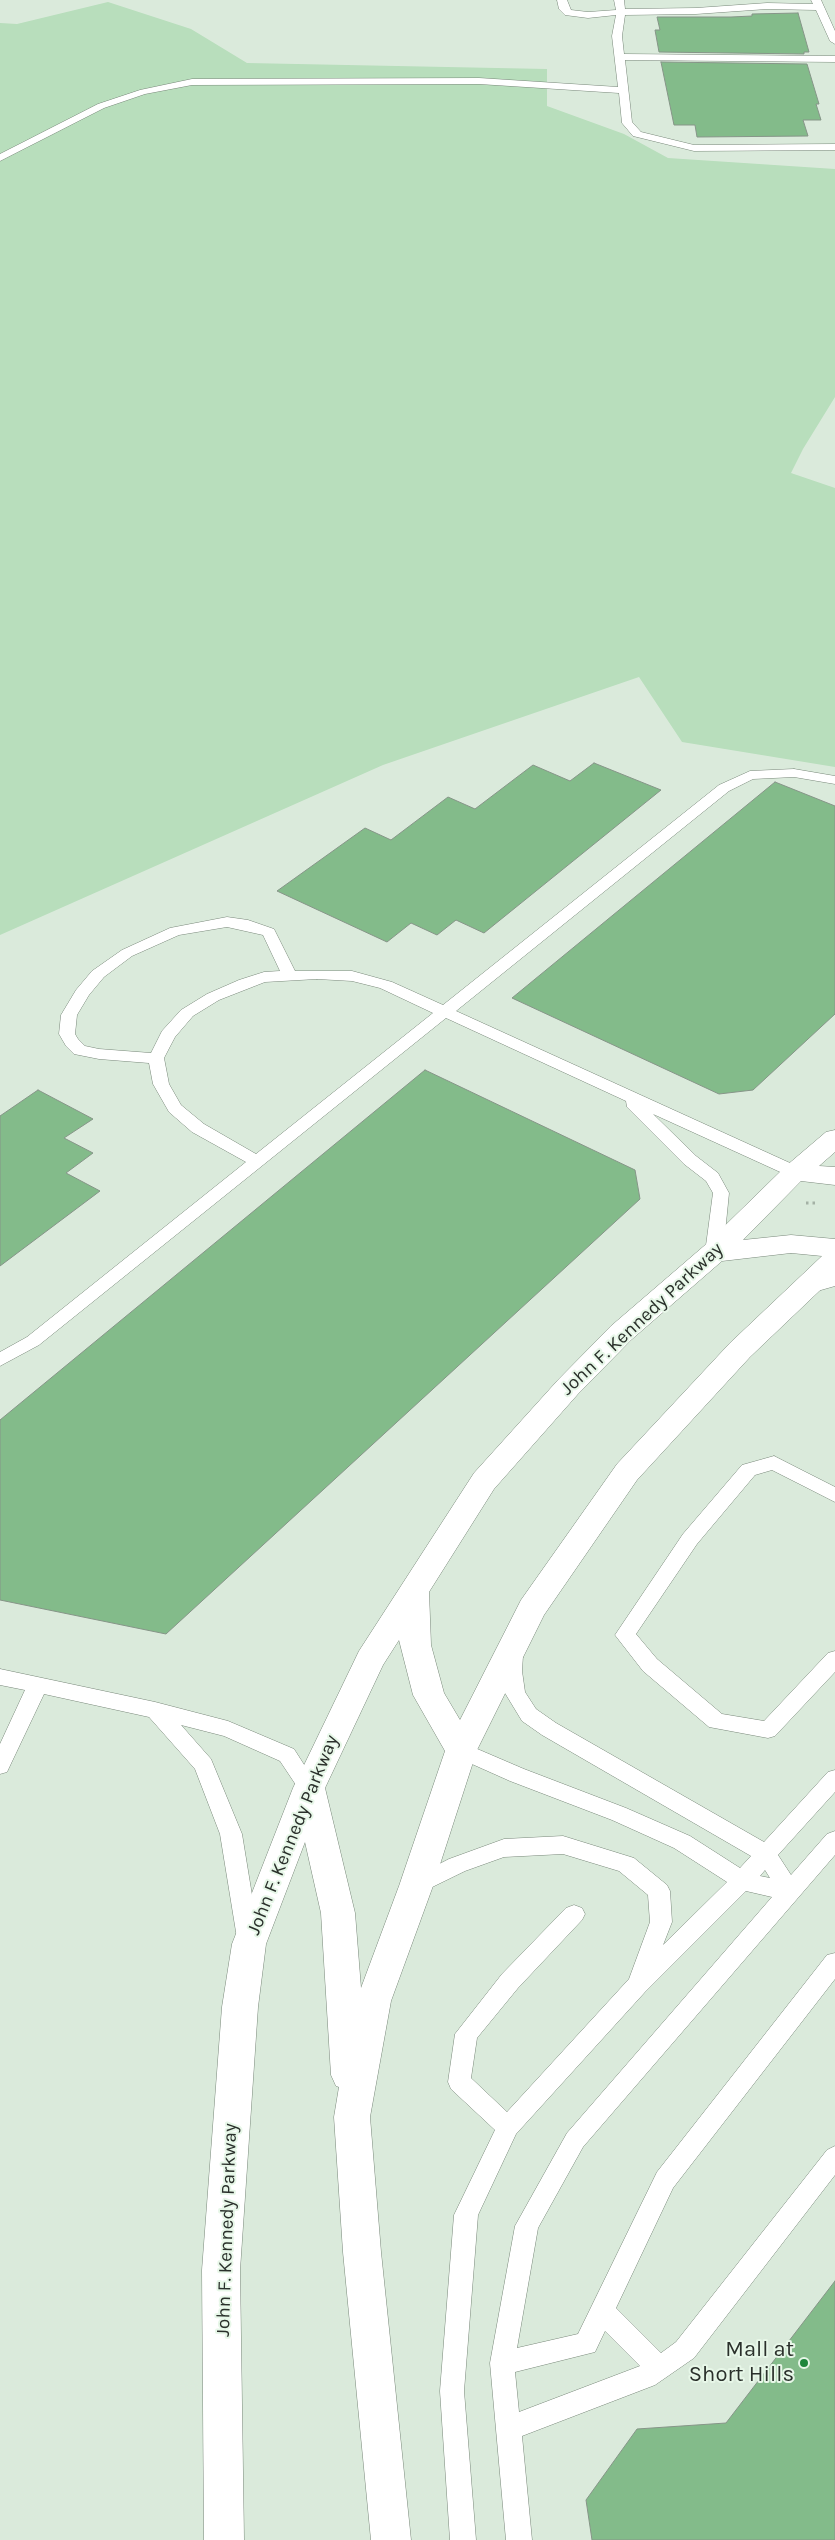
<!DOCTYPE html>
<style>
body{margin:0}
canvas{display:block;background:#daeadb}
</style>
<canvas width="835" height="2540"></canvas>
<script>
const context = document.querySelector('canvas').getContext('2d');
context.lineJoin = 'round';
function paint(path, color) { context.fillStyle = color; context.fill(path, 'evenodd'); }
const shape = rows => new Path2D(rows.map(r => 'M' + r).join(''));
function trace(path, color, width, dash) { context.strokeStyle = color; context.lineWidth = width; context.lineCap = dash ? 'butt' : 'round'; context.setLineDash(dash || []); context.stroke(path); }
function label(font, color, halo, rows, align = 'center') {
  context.font = font + ' Karla,sans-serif'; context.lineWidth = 4; context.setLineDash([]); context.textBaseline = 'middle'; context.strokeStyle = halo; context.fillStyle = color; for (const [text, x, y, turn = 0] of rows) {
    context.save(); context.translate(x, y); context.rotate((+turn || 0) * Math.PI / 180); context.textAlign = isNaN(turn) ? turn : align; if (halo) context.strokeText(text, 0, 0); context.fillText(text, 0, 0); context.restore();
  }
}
paint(shape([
 [108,2,191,29,247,63,547,69,547,106,624,134,668,158,835,169,835,397,803,449,791,473,835,488,835,767,682,742,639,677,383,765,0,935,0,23,17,24]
]), '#b8debc');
const building = shape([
 [798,13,809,52,804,52,804,54,659,52,655,30,660,30,657,17,731,17,752,16,752,14,798,13],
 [661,62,807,64,819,104,816,104,821,120,803,120,808,136,697,137,695,125,674,125,661,62],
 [594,763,661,790,484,933,456,920,437,935,411,923,387,942,277,891,365,828,391,840,448,797,475,809,533,765,570,781,594,763],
 [775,782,835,806,835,1014,753,1090,719,1094,512,998,775,782],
 [425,1070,635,1170,640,1199,166,1634,0,1600,0,1420,425,1070],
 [38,1090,93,1119,64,1138,93,1153,66,1173,100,1191,0,1266,0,1116,38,1090],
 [835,2281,835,2540,592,2540,586,2500,637,2429,726,2423,835,2281]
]);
paint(building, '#83bb8a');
trace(building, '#869588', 1);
const lane = shape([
 [557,0,567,0,571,10,588,12,616,10,614,0,624,0,625,9,696,8,767,3,813,4,811,0,821,0,835,31,835,44,830,41,816,10,767,9,696,14,625,15,622,36,624,54,835,56,835,62,625,60,632,122,641,132,694,145,835,144,835,150,694,151,633,136,622,123,619,93,479,84,192,85,145,94,104,108,0,161,0,154,98,104,140,90,192,79,479,78,618,87,612,36,616,15,588,18,565,15,559,9,557,0],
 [794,769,835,776,835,784,794,777,753,779,729,791,456,1011,801,1168,803,1172,801,1176,789,1176,653,1114,696,1156,718,1173,729,1193,723,1253,720,1257,708,1257,705,1253,713,1193,706,1181,684,1164,627,1107,626,1101,446,1018,39,1345,0,1366,0,1352,27,1337,246,1162,192,1132,169,1112,153,1084,149,1063,99,1059,74,1054,66,1046,59,1034,61,1015,76,990,92,971,122,950,170,928,227,917,248,920,274,929,295,971,352,971,392,982,443,1005,719,785,750,771,794,769],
 [227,927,263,935,280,971,264,972,239,980,207,994,181,1010,162,1031,151,1053,99,1049,85,1046,78,1039,75,1034,77,1015,89,995,104,977,132,956,179,935,227,927],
 [317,979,352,981,380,988,433,1013,256,1154,204,1124,181,1105,169,1084,164,1058,175,1037,193,1016,219,1000,265,982,317,979],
 [835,1274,835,1286,807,1294,801,1292,798,1288,801,1284,835,1274],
 [774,1456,835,1487,835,1502,772,1470,755,1475,697,1544,636,1634,657,1659,722,1714,764,1721,828,1653,835,1651,835,1672,775,1736,768,1738,709,1727,643,1671,615,1635,683,1534,742,1465,774,1456],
 [513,1647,520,1649,523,1655,522,1671,525,1692,536,1709,556,1723,764,1842,828,1772,835,1770,835,1792,778,1855,791,1875,827,1834,835,1831,835,1855,583,2147,538,2228,517,2348,578,2334,657,2172,827,1955,835,1953,835,1979,673,2188,616,2308,661,2353,676,2342,827,2150,835,2146,835,2175,694,2358,655,2385,522,2436,532,2540,506,2540,490,2363,515,2226,567,2133,772,1897,746,1891,645,1992,516,2134,478,2215,464,2391,476,2540,450,2540,440,2391,454,2215,495,2130,451,2089,448,2082,455,2034,502,1974,566,1908,574,1905,582,1908,585,1914,582,1920,518,1988,477,2038,471,2078,507,2112,629,1979,650,1922,648,1895,619,1871,563,1854,504,1857,465,1871,416,1895,408,1892,405,1886,408,1880,449,1859,504,1839,563,1836,634,1858,667,1885,670,1891,672,1922,663,1945,727,1882,674,1848,612,1820,510,1781,454,1756,451,1750,454,1744,461,1742,524,1769,626,1808,690,1836,740,1868,751,1856,542,1735,522,1721,505,1693,502,1671,503,1655,506,1649,513,1647],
 [765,1870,770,1878,760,1876,765,1870],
 [605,2331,640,2366,519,2412,515,2372,595,2352,605,2331],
 [0,1669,155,1702,228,1721,294,1749,319,1788,316,1794,309,1797,302,1794,280,1761,224,1736,181,1725,211,1759,242,1834,259,1938,256,1945,248,1947,240,1945,237,1938,220,1834,195,1769,149,1717,44,1694,7,1772,0,1774,0,1744,25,1690,0,1685,0,1669]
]);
const primary = shape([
 [835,1130,835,1152,819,1166,835,1167,835,1185,801,1181,743,1240,791,1235,835,1239,835,1276,750,1357,637,1480,544,1615,477,1750,433,1886,391,2001,370,2117,381,2252,411,2540,371,2540,343,2252,334,2117,339,2087,336,2086,331,2075,321,1913,305,1842,266,1944,258,2007,240,2270,244,2540,204,2540,202,2270,222,2007,232,1944,293,1788,359,1651,474,1473,558,1380,611,1326,704,1246,786,1166,826,1132,835,1130],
 [791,1253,822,1256,730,1343,617,1464,521,1600,460,1720,444,1693,431,1645,429,1592,494,1489,578,1394,631,1340,722,1261,791,1253],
 [399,1640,413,1695,445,1751,399,1886,361,1988,355,1913,325,1788,383,1665,399,1640]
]);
trace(lane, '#79887a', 1);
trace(primary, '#79887a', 1);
trace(shape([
 [806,1203,819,1203]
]), '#a4b1a5', 3, [2.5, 4]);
paint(lane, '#fff');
paint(primary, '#fff');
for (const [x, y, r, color] of [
 [804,2363,5,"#1e863b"]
]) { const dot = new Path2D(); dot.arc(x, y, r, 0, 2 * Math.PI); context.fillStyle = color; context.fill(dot); trace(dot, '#e7f7e8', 2); }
label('19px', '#2a302b', '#e7f7e8', [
 ["John F. Kennedy Parkway",642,1319,-43],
 ["John F. Kennedy Parkway",293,1835,-68],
 ["John F. Kennedy Parkway",227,2230,-88]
]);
label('22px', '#2a302b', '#e7f7e8', [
 ["Mall at",794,2350],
 ["Short Hills",794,2375]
], 'right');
</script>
